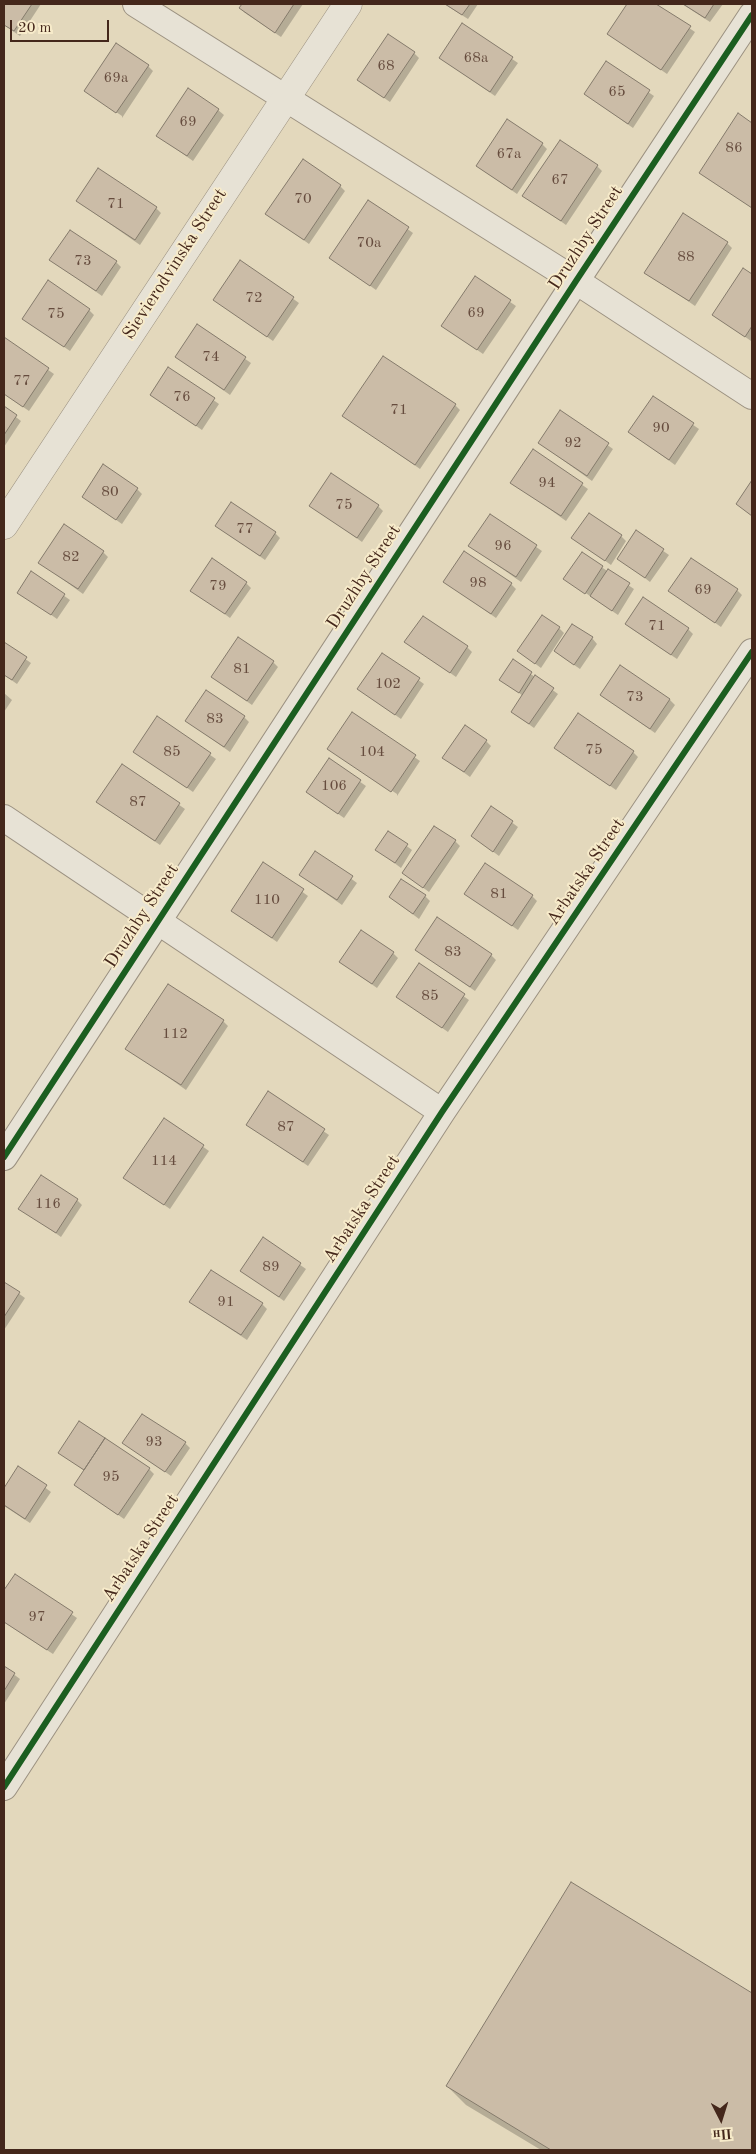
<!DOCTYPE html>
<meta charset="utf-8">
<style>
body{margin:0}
#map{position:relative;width:756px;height:2154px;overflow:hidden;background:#e3d8bc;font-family:"Old Standard TT",serif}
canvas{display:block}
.frame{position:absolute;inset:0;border:5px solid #44271b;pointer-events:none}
.north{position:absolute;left:696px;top:2094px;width:50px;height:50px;-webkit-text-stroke:4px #f7ebca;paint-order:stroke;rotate:175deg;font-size:14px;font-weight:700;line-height:20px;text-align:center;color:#44271b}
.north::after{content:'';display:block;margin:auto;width:18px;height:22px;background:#44271b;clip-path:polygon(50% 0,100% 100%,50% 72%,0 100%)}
.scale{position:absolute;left:10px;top:20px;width:99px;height:22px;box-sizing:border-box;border:2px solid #44271b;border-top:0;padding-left:6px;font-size:15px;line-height:18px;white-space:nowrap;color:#44271b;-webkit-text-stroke:4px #f7ebca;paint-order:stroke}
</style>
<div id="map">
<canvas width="756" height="2154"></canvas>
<div class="frame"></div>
<div class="north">Пн</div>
<div class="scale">20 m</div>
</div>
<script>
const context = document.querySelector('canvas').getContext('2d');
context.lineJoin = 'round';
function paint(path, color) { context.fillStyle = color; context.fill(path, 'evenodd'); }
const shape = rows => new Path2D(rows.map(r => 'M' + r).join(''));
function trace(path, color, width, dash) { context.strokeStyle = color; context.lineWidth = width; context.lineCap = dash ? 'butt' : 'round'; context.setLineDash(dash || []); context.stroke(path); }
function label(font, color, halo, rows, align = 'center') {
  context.font = font + ' "Old Standard TT",serif'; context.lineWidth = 4; context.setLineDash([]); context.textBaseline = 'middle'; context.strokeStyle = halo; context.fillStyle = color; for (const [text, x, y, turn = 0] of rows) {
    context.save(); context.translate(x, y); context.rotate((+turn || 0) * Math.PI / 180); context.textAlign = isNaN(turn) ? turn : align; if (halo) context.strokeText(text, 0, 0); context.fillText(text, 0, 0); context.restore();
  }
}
paint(shape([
 [4,4,41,4,20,36,4,25],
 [243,4,303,4,281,37,245,13,240,8],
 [444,4,478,4,468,19],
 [629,4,654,4,695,32,667,74,609,34],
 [682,4,723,4,710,22],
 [462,25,518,63,495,96,440,58],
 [414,53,419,58,390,102,358,80],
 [606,63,654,96,633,128,585,94],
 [148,66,153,71,122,118,122,116,85,91],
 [218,110,224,115,193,161,158,136],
 [738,115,752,124,752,208,700,173],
 [542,144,547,149,517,194,477,166],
 [597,166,602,171,566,225,524,195],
 [340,186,345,191,309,244,267,214],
 [77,201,156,208,161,213,140,245],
 [369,201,413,233,376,290,331,258],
 [727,243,732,248,695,306,646,272],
 [51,260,116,262,121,267,102,296],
 [240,261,299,303,273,341,214,300],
 [744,269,752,275,751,341,714,315],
 [475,278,516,306,483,354,443,326],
 [89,310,94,315,70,351,23,319],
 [198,326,251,363,230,395,176,357],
 [4,339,54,374,29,411,4,394],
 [169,369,219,404,202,430,151,395],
 [653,397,699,429,675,465,630,432],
 [455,405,460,410,420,469,344,416],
 [4,408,21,421,4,447],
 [561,412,613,449,592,481,539,443],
 [533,450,588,489,566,521,512,482],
 [137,489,142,494,122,524,83,497],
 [311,505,378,506,383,511,362,542],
 [491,516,542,551,521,582,470,546],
 [217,526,275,533,280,538,265,560],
 [636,532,669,555,650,582,619,558],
 [621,536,626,541,611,565,573,538],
 [103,552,108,557,83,594,40,563],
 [582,554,634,589,618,615,565,579],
 [32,573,70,600,57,619,19,592],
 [445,582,511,584,516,589,496,618],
 [246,583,251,588,230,618,192,590],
 [737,590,742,595,721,627,670,591],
 [559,628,564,633,541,668,518,651],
 [632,629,688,629,693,634,677,659],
 [592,638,597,644,580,669,561,656],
 [406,642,467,647,472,652,456,677],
 [4,644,31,663,17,684,4,675],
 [382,654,424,684,401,719,358,689],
 [513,661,558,694,534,728,512,712,523,696,501,679],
 [273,662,278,667,252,705,212,677],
 [4,693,12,700,4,712],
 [601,695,670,700,675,705,655,733],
 [352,714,420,761,397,796,397,794,329,749],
 [244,717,249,722,230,752,187,721],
 [157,718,216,759,193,792,134,751],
 [486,741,491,746,470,777,444,758],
 [556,748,633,752,638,757,616,790],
 [329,760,366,786,344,818,307,792],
 [122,765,185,809,160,845,97,802],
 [491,807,518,827,499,856,472,836],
 [388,832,412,850,401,868,377,850],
 [455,841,460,846,429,892,403,873],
 [315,852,357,883,342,905,300,875],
 [264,864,308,896,277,942,233,911],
 [425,896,430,901,419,919,390,897],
 [532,896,537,901,518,930,471,898],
 [416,950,491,955,496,960,475,991],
 [393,953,398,958,377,988,340,962],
 [419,965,469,1000,448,1032,397,997],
 [223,1021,228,1026,186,1090,127,1048],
 [268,1093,329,1135,308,1166,248,1124],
 [164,1119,209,1151,170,1209,125,1178],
 [77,1200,82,1205,61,1237,20,1208],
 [263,1239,306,1269,284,1301,242,1271],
 [4,1283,25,1298,4,1330],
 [262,1304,267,1309,247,1340,196,1306],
 [124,1443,185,1443,190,1448,171,1476],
 [60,1453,149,1469,154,1474,124,1519,75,1485,85,1471],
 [19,1468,51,1492,30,1523,4,1506,4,1490],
 [15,1575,77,1618,53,1654,4,1622,4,1593],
 [4,1667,20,1679,4,1704],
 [571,1884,752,1994,752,2150,541,2150,466,2105,447,2086]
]), '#0003');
const building = shape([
 [4,4,32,4,14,31,4,25,4,4],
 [242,4,294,4,275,33,239,8,242,4],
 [445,4,470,4,462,15,445,4],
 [627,4,656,4,691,26,661,70,607,34,627,4],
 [683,4,714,4,705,18,683,4],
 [462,23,513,57,490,92,439,58,462,23],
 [388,34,415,52,384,98,357,80,388,34],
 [116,43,149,65,116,113,84,91,116,43],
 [606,61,650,90,628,124,584,94,606,61],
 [188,88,219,109,187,156,156,136,188,88],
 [738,113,752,123,752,208,699,173,738,113],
 [507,119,543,143,512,190,476,166,507,119],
 [560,140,598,165,561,221,522,196,560,140],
 [303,159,341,185,304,240,265,214,303,159],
 [98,168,157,207,135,240,76,201,98,168],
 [368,200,409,227,370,286,329,258,368,200],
 [683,213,728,242,689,301,644,273,683,213],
 [70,230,117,261,96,291,49,260,70,230],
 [240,260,294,297,267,337,213,300,240,260],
 [743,268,752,274,752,326,745,337,712,315,743,268],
 [475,276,511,300,477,350,441,326,475,276],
 [48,280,90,309,64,347,22,319,48,280],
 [197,324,246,357,224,390,175,357,197,324],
 [4,337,49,368,23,407,4,394,4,337],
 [383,356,456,404,415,465,342,416,383,356],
 [168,367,215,398,196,426,150,395,168,367],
 [653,396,694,423,669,460,628,432,653,396],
 [4,406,17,415,4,435,4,406],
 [560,410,609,443,587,476,538,443,560,410],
 [533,449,583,483,561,516,510,483,533,449],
 [103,464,138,488,116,520,82,497,103,464],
 [331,473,379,505,357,538,309,506,331,473],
 [752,480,752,516,736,504,752,480],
 [231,502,276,532,260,556,215,526,231,502],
 [589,513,622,535,605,561,571,538,589,513],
 [490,514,537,545,516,577,468,546,490,514],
 [64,524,104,551,78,589,38,563,64,524],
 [636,530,664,549,645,578,617,559,636,530],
 [464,551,512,583,491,614,443,582,464,551],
 [582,552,603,566,585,594,563,579,582,552],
 [212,558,247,582,225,614,190,591,212,558],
 [691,558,738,589,715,623,668,591,691,558],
 [608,569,630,583,612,611,590,596,608,569],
 [31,571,65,594,51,615,17,593,31,571],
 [643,597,689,628,671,655,625,624,643,597],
 [542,615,560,627,535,664,517,651,542,615],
 [423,616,468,646,450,673,404,642,423,616],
 [572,624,593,637,574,665,554,651,572,624],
 [238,637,274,661,247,701,211,677,238,637],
 [4,642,27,657,12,680,4,675,4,642],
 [382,653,420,678,395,715,357,689,382,653],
 [513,659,532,672,519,693,499,680,513,659],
 [620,665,670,699,650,729,600,695,620,665],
 [535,675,554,688,529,724,511,712,535,675],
 [206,690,245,716,224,747,185,721,206,690],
 [352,712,416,755,391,792,327,749,352,712],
 [578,713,634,751,610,786,554,748,578,713],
 [157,716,211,753,187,788,133,752,157,716],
 [465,725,487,740,464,772,442,758,465,725],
 [329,758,361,780,338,814,306,792,329,758],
 [122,764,180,803,155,841,96,802,122,764],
 [491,806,513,821,493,852,471,836,491,806],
 [434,826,456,840,423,888,402,873,434,826],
 [388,831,408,844,395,863,375,850,388,831],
 [315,851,353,876,337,900,299,875,315,851],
 [263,862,304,889,272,938,231,911,263,862],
 [485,863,533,895,512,926,464,894,485,863],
 [401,879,426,895,413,914,389,897,401,879],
 [437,917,492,954,470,987,415,950,437,917],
 [361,930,394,952,372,984,339,962,361,930],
 [419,963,465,994,442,1028,396,997,419,963],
 [168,984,224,1020,181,1085,125,1049,168,984],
 [268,1091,325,1129,303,1162,246,1125,268,1091],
 [164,1118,204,1145,164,1205,123,1178,164,1118],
 [41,1175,78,1199,56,1233,18,1209,41,1175],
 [263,1237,301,1263,279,1297,240,1271,263,1237],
 [211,1270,263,1303,241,1335,189,1302,211,1270],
 [4,1282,20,1292,4,1317,4,1282],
 [142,1414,186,1442,165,1472,122,1443,142,1414],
 [79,1421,105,1438,84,1470,58,1453,79,1421],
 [105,1438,150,1468,118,1515,74,1485,105,1438],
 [18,1466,47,1485,25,1519,4,1505,4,1488,18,1466],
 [15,1574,73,1612,47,1650,4,1622,4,1590,15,1574],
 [4,1666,15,1673,4,1691,4,1666],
 [571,1882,752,1993,752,2150,551,2150,446,2086,571,1882]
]);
paint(building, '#cbbca7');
trace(building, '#847a6b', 1);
const minor = shape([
 [136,4,576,281,752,396],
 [4,818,442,1112],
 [4,1157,576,281,752,15],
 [4,1787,442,1112,752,652]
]);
const tertiary = shape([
 [4,525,348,4]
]);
trace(minor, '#9b9181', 28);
trace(tertiary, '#9b9181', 29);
trace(minor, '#e7e2d5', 26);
trace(tertiary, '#e7e2d5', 28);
trace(shape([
 [4,1157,576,281,752,15],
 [4,1787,442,1112,752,652]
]), '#1b5e20', 6);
label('15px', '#664c3e', null, [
 ["68а",476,58],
 ["68",386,66],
 ["69а",116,78],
 ["65",617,92],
 ["69",188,122],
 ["86",734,148],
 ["67а",509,154],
 ["67",560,180],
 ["70",303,199],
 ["71",116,204],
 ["70а",369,243],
 ["88",686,257],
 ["73",83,261],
 ["72",254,298],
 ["69",476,313],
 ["75",56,314],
 ["74",211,357],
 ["77",22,381],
 ["76",182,397],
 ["71",399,410],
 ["90",661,428],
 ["92",573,443],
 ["94",547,483],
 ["80",110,492],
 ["75",344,505],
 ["77",245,529],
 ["96",503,546],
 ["82",71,557],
 ["98",478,583],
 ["79",218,586],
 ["69",703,590],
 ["71",657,626],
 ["81",242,669],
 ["102",388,684],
 ["73",635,697],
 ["83",215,719],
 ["75",594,750],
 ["85",172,752],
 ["104",372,752],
 ["106",334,786],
 ["87",138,802],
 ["81",499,894],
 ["110",267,900],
 ["83",453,952],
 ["85",430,996],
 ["112",175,1034],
 ["87",286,1127],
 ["114",164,1161],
 ["116",48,1204],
 ["89",271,1267],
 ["91",226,1302],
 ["93",154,1442],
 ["95",111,1477],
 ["97",37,1617]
]);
label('18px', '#44271b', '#f7ebca', [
 ["Druzhby Street",586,238,-57],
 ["Sievierodvinska Street",175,264,-57],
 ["Druzhby Street",364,577,-57],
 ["Arbatska Street",586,872,-56],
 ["Druzhby Street",142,916,-57],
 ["Arbatska Street",362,1209,-57],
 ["Arbatska Street",141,1548,-57]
]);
</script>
